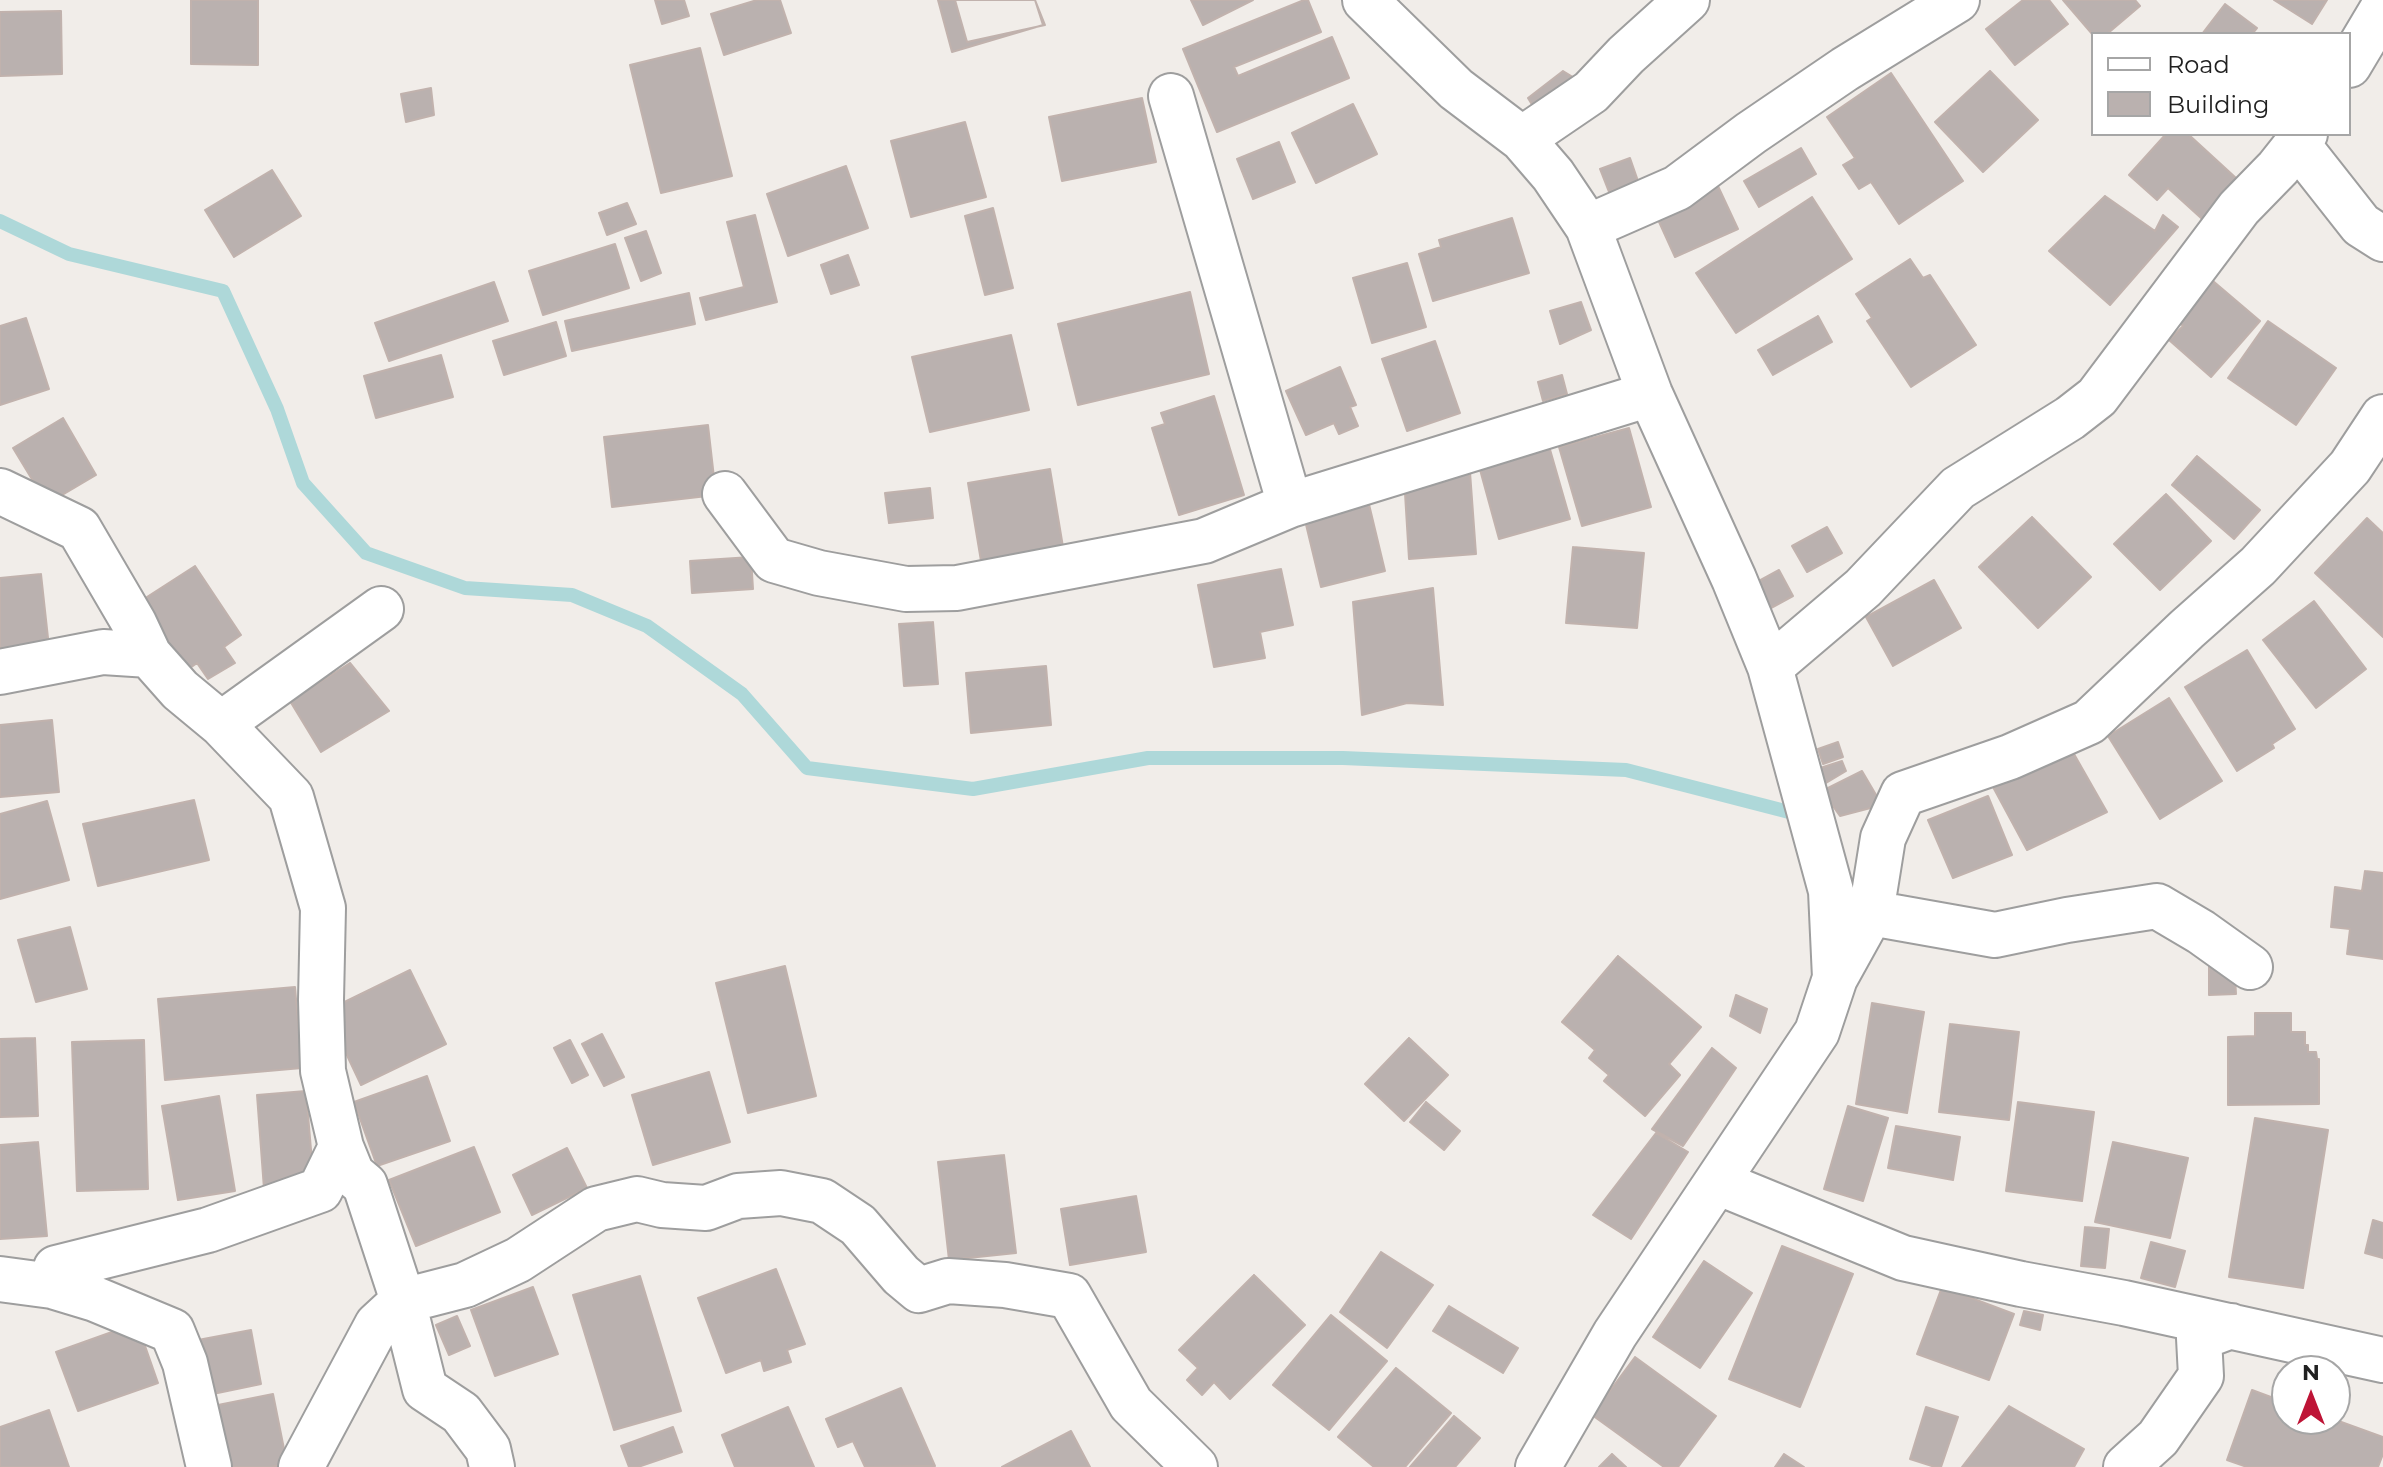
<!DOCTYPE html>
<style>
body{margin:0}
#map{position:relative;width:2383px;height:1467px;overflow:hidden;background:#f1ede9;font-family:Montserrat,sans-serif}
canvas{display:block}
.legend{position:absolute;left:2091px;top:32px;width:260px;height:104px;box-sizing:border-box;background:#fff;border:2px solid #a6a6a6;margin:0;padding:10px 14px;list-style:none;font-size:24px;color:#212121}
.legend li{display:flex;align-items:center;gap:16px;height:40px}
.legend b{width:40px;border:2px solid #a6a6a6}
.north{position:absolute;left:2271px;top:1355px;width:80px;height:80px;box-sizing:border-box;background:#fff;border:2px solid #a6a6a6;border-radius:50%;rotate:0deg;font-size:22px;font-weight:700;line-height:32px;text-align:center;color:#212121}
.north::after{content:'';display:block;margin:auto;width:28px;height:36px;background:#be1436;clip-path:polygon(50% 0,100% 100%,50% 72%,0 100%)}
</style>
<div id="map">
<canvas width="2383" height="1467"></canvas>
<ul class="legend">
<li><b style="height:10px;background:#fff"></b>Road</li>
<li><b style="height:22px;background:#bab1af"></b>Building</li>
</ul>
<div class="north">N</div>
</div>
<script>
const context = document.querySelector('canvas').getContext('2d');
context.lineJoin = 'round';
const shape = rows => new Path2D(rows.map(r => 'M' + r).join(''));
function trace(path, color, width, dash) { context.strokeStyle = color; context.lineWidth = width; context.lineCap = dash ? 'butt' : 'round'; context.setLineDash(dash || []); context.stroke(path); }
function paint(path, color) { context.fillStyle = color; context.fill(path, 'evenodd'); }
trace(shape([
 [0,221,69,254,223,291,277,409,303,483,366,553,465,588,572,595,647,626,742,694,807,768,973,789,1148,758,1343,758,1626,770,1789,812]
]), '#aed8d9', 14);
const building = shape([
 [191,0,258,0,258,65,191,64,191,0],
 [655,0,684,0,689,16,662,24,655,0],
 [757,0,780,0,791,33,724,55,711,14,757,0],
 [938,0,1035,0,1043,25,952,52,938,0],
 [955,0,1035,0,1045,25,967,42,955,0],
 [1191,0,1253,0,1203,25,1191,0],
 [1304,0,1308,0,1321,32,1234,67,1238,76,1332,37,1349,78,1217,132,1183,49,1304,0],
 [2023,0,2049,0,2068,24,2015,65,1986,29,2023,0],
 [2063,0,2135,0,2140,6,2107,34,2093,35,2063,0],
 [2274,0,2327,0,2312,24,2274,0],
 [2225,4,2257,28,2252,34,2202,34,2225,4],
 [61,11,62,74,0,76,0,12,61,11],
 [700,48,732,176,661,193,630,65,700,48],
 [1563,71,1581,82,1537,113,1528,98,1563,71],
 [1990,71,2038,120,1983,172,1935,122,1990,71],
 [1891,73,1963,181,1899,224,1871,182,1859,189,1843,165,1855,158,1827,117,1891,73],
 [431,88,434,115,406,122,401,94,431,88],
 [1142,98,1156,162,1062,181,1049,117,1142,98],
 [1353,104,1377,154,1316,183,1292,133,1353,104],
 [965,122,986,197,911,217,891,141,965,122],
 [2166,134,2188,134,2248,189,2212,228,2168,188,2157,200,2129,175,2166,134],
 [1279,142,1295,182,1253,199,1237,159,1279,142],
 [1801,148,1816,174,1759,207,1744,181,1801,148],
 [1630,158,1638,181,1609,192,1600,169,1630,158],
 [846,166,868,228,788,256,767,194,846,166],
 [272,170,301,216,234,257,205,210,272,170],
 [1717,184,1738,229,1675,257,1655,213,1717,184],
 [2105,196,2155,231,2163,215,2178,227,2110,305,2049,251,2105,196],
 [1812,197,1852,259,1736,333,1696,273,1812,197],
 [627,203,636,224,607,235,599,213,627,203],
 [993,208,1013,288,985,295,965,216,993,208],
 [755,215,777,302,706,320,700,298,744,287,727,222,755,215],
 [1512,218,1529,273,1433,301,1419,254,1441,247,1439,240,1512,218],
 [646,231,661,273,641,281,625,238,646,231],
 [615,244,629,288,543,315,529,271,615,244],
 [848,255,859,285,831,294,821,265,848,255],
 [1910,259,1923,278,1930,275,1976,345,1911,387,1867,321,1872,318,1856,294,1910,259],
 [1407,263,1426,327,1372,343,1353,278,1407,263],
 [2213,281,2260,321,2211,377,2169,340,2183,326,2178,321,2213,281],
 [494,282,508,321,389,361,375,323,494,282],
 [1190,292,1209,374,1078,405,1058,324,1190,292],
 [689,293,695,324,572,351,565,321,689,293],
 [1581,302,1591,330,1560,344,1550,311,1581,302],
 [1818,316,1832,342,1773,375,1758,350,1818,316],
 [26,318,49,389,0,405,0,326,26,318],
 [2268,321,2336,368,2296,425,2228,378,2268,321],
 [556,322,566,356,504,375,493,341,556,322],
 [1011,335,1029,410,930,432,912,357,1011,335],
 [1435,341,1460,413,1407,431,1382,359,1435,341],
 [441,355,453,397,376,418,364,376,441,355],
 [1340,367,1356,405,1350,407,1358,426,1339,434,1334,423,1306,435,1286,391,1340,367],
 [1562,375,1567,394,1543,401,1538,382,1562,375],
 [1214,396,1244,495,1179,515,1152,428,1165,424,1161,413,1214,396],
 [63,418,96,475,47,504,13,448,63,418],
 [708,425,716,495,612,507,604,437,708,425],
 [1629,428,1651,507,1582,526,1559,447,1629,428],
 [1549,446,1570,519,1499,539,1479,466,1549,446],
 [2197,456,2260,510,2234,539,2172,485,2197,456],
 [1050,469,1063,547,981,561,968,483,1050,469],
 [1470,472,1476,554,1409,559,1404,477,1470,472],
 [930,488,933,518,889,523,885,493,930,488],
 [2166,494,2211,541,2160,590,2114,544,2166,494],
 [1367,496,1385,571,1321,587,1303,512,1367,496],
 [2032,517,2091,577,2038,628,1979,567,2032,517],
 [2367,518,2383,533,2383,637,2315,573,2367,518],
 [1827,527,1842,553,1807,572,1792,546,1827,527],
 [1573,547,1644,553,1637,628,1566,623,1573,547],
 [751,557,753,589,692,593,690,561,751,557],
 [195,566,241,635,224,647,235,663,208,679,197,663,179,676,133,606,195,566],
 [1281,569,1293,625,1260,632,1265,658,1214,667,1198,585,1281,569],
 [1779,570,1793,596,1760,614,1746,588,1779,570],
 [41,574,49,647,0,652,0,578,41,574],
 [1934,580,1961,628,1893,666,1866,617,1934,580],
 [1433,588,1443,705,1407,703,1362,715,1353,602,1433,588],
 [2314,601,2366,669,2316,708,2263,640,2314,601],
 [933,622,938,684,904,686,899,624,933,622],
 [2247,650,2295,729,2272,744,2274,748,2237,771,2185,687,2247,650],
 [350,663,389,711,321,752,290,701,350,663],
 [1046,666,1051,725,971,733,966,673,1046,666],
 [2169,698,2222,781,2160,819,2108,736,2169,698],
 [52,720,59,792,0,797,0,725,52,720],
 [2066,740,2107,812,2027,850,1986,774,2066,740],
 [1838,742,1843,757,1823,764,1818,749,1838,742],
 [1842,761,1846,771,1821,786,1817,769,1842,761],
 [1862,771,1882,805,1840,816,1822,791,1862,771],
 [1988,796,2012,855,1953,878,1928,820,1988,796],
 [194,800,209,860,98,886,83,824,194,800],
 [47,801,69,880,0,899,0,814,47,801],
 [2365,871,2383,873,2383,959,2347,954,2350,929,2331,927,2335,887,2362,891,2365,871],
 [70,927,87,989,36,1002,18,940,70,927],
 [1618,956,1701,1027,1669,1064,1680,1075,1645,1116,1604,1081,1609,1075,1589,1058,1595,1050,1562,1022,1618,956],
 [2234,960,2236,994,2209,995,2209,961,2234,960],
 [785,966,816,1096,748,1113,716,983,785,966],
 [410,970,446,1044,361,1085,326,1011,410,970],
 [295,987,302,1068,165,1080,158,999,295,987],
 [1736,995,1767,1009,1760,1033,1730,1016,1736,995],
 [1872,1003,1924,1012,1907,1113,1856,1104,1872,1003],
 [2255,1013,2291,1013,2291,1032,2305,1032,2305,1045,2308,1045,2308,1052,2316,1052,2317,1059,2319,1059,2319,1104,2228,1105,2228,1037,2255,1036,2255,1013],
 [1950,1024,2019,1032,2009,1120,1939,1112,1950,1024],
 [602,1034,624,1077,604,1086,582,1044,602,1034],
 [35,1038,38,1116,0,1117,0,1039,35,1038],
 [1409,1038,1448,1075,1404,1121,1365,1084,1409,1038],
 [144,1040,148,1189,77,1191,72,1042,144,1040],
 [570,1040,588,1075,572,1083,554,1048,570,1040],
 [1712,1048,1736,1068,1683,1146,1652,1129,1712,1048],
 [709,1072,730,1142,653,1165,632,1095,709,1072],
 [427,1076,450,1141,377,1166,354,1102,427,1076],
 [306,1091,314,1185,264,1189,257,1095,306,1091],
 [219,1096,235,1191,178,1200,162,1106,219,1096],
 [1426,1102,1460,1131,1444,1150,1410,1122,1426,1102],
 [2018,1102,2094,1112,2082,1201,2006,1191,2018,1102],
 [1848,1106,1888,1118,1863,1201,1824,1189,1848,1106],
 [2255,1118,2328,1130,2303,1288,2229,1277,2255,1118],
 [1896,1126,1960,1137,1953,1180,1888,1168,1896,1126],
 [1656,1133,1688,1152,1631,1239,1593,1215,1656,1133],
 [38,1142,47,1236,0,1239,0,1145,38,1142],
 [2113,1142,2188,1158,2170,1238,2095,1222,2113,1142],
 [474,1147,500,1212,416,1246,389,1180,474,1147],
 [567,1148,587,1188,532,1215,513,1175,567,1148],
 [1004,1155,1016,1253,949,1260,938,1162,1004,1155],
 [1136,1196,1146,1252,1070,1265,1061,1209,1136,1196],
 [2373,1220,2383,1223,2383,1258,2365,1253,2373,1220],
 [2085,1227,2109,1229,2105,1268,2081,1266,2085,1227],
 [2151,1242,2185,1251,2175,1287,2141,1278,2151,1242],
 [1782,1246,1853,1274,1800,1407,1729,1379,1782,1246],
 [1381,1252,1433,1285,1387,1348,1340,1312,1381,1252],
 [1704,1261,1752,1293,1700,1368,1653,1337,1704,1261],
 [776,1269,805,1344,787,1350,791,1362,764,1371,761,1360,726,1373,698,1298,776,1269],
 [1254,1275,1305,1325,1230,1399,1214,1382,1202,1395,1187,1380,1198,1368,1179,1350,1254,1275],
 [640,1276,681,1411,614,1430,573,1295,640,1276],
 [533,1287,558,1354,495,1376,471,1310,533,1287],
 [1942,1287,2014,1314,1989,1380,1917,1354,1942,1287],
 [1449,1306,1518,1348,1503,1373,1433,1331,1449,1306],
 [2024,1311,2043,1315,2040,1330,2020,1325,2024,1311],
 [1331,1315,1387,1361,1329,1430,1273,1385,1331,1315],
 [457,1316,470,1346,449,1355,436,1325,457,1316],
 [137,1323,158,1383,78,1411,56,1352,137,1323],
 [251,1330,261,1384,208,1395,198,1340,251,1330],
 [1635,1357,1716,1416,1678,1467,1664,1467,1592,1415,1635,1357],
 [1396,1368,1451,1413,1405,1467,1374,1467,1338,1437,1396,1368],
 [901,1388,935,1466,865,1467,853,1441,838,1447,826,1419,901,1388],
 [2252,1390,2287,1403,2287,1419,2333,1419,2383,1437,2383,1454,2378,1467,2247,1467,2227,1460,2252,1390],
 [273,1394,287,1464,271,1467,219,1467,208,1407,273,1394],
 [2009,1406,2084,1449,2074,1467,1962,1467,2009,1406],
 [788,1407,814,1467,735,1467,722,1435,788,1407],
 [1926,1407,1958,1417,1941,1467,1935,1467,1910,1459,1926,1407],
 [49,1410,69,1467,0,1467,0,1427,49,1410],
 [1454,1416,1480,1438,1455,1467,1410,1467,1454,1416],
 [673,1427,682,1452,638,1467,629,1467,621,1446,673,1427],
 [1071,1431,1090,1467,1002,1467,1071,1431],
 [1612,1454,1626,1467,1599,1467,1612,1454],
 [1784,1454,1804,1467,1775,1467,1784,1454]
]);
paint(building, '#bab1af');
trace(building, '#c1b2ad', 2);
const minor = shape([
 [1365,0,1456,89,1522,139,1553,175,1588,227,1650,394,1734,579,1770,667,1831,891,1835,978,1817,1032,1615,1334,1538,1467],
 [2349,65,2383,8],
 [1171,96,1290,505],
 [1522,139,1591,92,1626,55,1687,0],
 [2298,145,2361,225,2383,239],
 [1588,227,1677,188,1751,133,1845,69,1957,0],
 [0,491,79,529,134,623,149,655,180,690,221,724,291,797,323,908,321,1000,323,1071,341,1147,352,1174,365,1185,403,1301,425,1389,461,1413,488,1449,492,1467],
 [725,494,774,560,819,573,906,589,957,588,1204,541,1290,505,1650,394],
 [1770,667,1863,588,1958,488,2070,418,2097,397,2239,208,2278,168,2305,134],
 [0,672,103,652,149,655],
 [221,724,381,609],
 [1871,913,1995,935,2067,920,2157,906,2201,932,2250,967],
 [1835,978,1871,913,1883,838,1903,794,2010,757,2089,722,2187,629,2258,566,2350,467,2383,417],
 [1717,1182,1903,1258,2021,1284,2124,1303,2383,1360],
 [0,1279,52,1286,56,1268,208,1230,320,1190,341,1147],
 [52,1286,95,1299,172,1331,185,1363,209,1467],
 [301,1467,377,1325,403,1301,465,1285,518,1260,596,1209,637,1199,662,1205,706,1208,738,1196,781,1193,822,1201,858,1225,901,1275,919,1290,948,1281,1005,1285,1069,1296,1131,1404,1195,1467],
 [2126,1467,2158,1438,2201,1376,2199,1338,2231,1326]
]);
trace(minor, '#9e9e9e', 48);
trace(minor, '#fff', 44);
</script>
